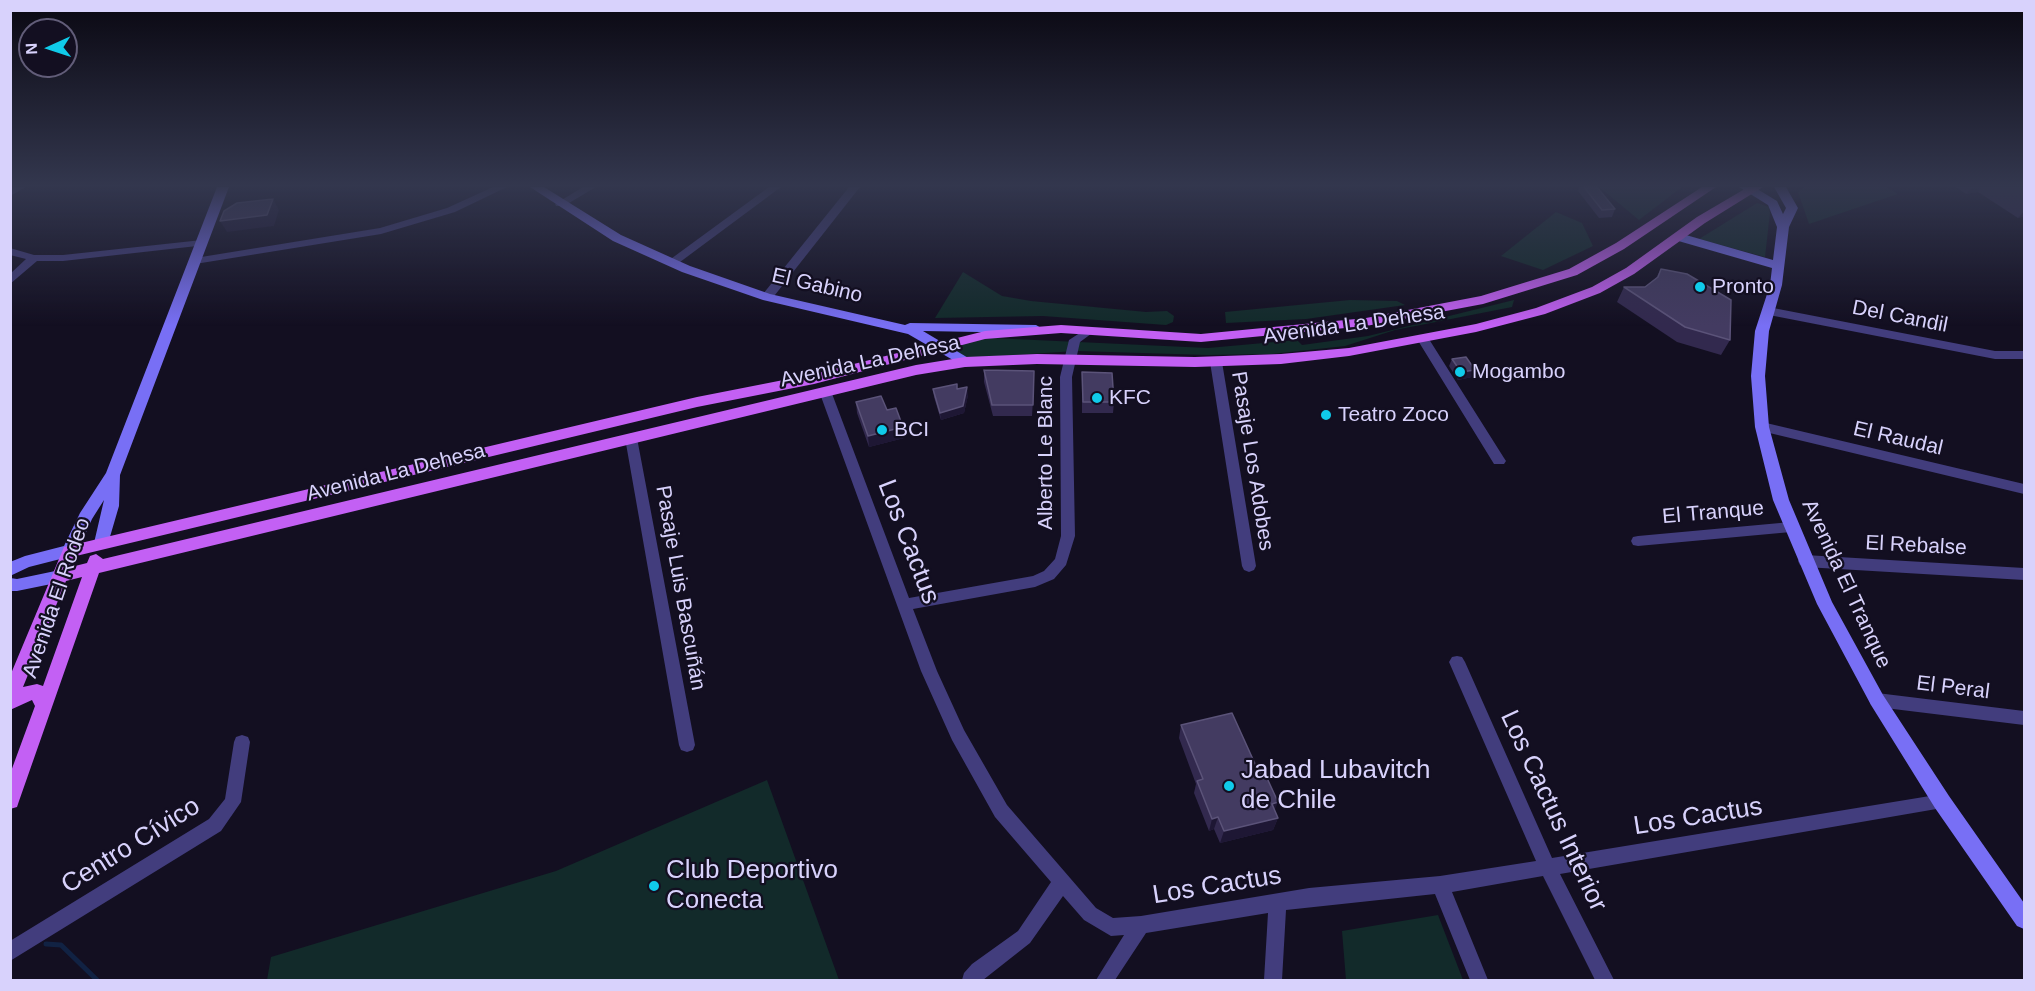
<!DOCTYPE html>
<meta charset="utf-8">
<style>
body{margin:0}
#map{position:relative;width:2035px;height:991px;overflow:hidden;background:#130f21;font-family:Arial,sans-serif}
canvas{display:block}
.frame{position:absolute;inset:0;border:12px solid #d8d2fc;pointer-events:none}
.north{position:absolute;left:18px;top:18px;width:60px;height:60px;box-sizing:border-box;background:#130f21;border:2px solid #625d79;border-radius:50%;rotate:267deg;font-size:16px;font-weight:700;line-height:24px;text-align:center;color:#d8d2fc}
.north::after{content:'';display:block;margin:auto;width:21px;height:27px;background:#10cbea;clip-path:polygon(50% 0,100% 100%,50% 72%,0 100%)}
</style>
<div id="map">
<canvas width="2035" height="991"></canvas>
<div class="frame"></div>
<div class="north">N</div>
</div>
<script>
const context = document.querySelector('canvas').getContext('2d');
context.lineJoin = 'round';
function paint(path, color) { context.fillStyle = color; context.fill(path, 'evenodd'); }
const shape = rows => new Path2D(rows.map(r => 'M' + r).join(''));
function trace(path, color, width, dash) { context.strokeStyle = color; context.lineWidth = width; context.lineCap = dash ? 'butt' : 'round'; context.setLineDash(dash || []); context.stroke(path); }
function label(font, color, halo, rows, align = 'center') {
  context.font = font + ' Arial,sans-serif'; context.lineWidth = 4.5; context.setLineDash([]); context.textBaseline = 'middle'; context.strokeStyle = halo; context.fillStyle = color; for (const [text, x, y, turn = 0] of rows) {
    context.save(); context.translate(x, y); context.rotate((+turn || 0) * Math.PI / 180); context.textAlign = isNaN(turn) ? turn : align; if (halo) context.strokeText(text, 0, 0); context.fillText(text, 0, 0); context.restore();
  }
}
paint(shape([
 [1599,187,1682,187,1639,220],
 [1805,187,1886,187,1898,194,1809,224,1798,192],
 [1757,203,1769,207,1770,213,1765,257,1699,239],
 [1556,212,1582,223,1593,246,1543,270,1501,256],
 [963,272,1002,296,1031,301,1146,312,1167,311,1174,316,1173,322,1166,325,1043,316,935,318],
 [1350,300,1397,301,1405,305,1306,319,1226,323,1225,312],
 [1514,300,1512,307,1395,330,1345,346,1272,354,1207,355,1076,351,967,358,947,350,957,343,992,338,1208,348,1297,340,1302,345,1368,336],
 [767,780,839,980,267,980,271,957,556,871],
 [1438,915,1463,980,1346,980,1342,931]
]), '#122a2a');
trace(shape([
 [46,944,61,945,97,980]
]), '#112243', 5);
paint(shape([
 [13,187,26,187,10,196,10,189,13,187],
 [493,187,507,187,455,212,381,234,195,264,189,261,195,258,380,228,447,208,493,187],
 [583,187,596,187,564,206,556,206,555,204,583,187],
 [769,187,781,187,676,265,668,265,668,261,769,187],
 [849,187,860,187,771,300,763,300,763,294,849,187],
 [202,240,207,243,206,245,63,261,37,261,10,284,10,274,26,259,10,255,10,248,34,255,63,255,202,240],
 [1768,307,1995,351,2024,351,2024,359,1995,359,1764,314,1762,311,1764,308,1768,307],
 [1089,327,1095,331,1080,342,1072,377,1075,536,1066,565,1054,579,1035,587,913,609,937,671,964,730,1007,805,1096,908,1113,918,1141,916,1309,888,1440,876,1536,861,1449,662,1452,657,1457,656,1462,657,1465,662,1552,858,1942,794,1948,797,1950,802,1948,807,1560,874,1614,980,1595,980,1543,876,1452,892,1488,980,1470,980,1435,894,1286,910,1282,980,1264,980,1268,913,1146,933,1115,980,1096,980,1124,935,1111,936,1084,920,1063,896,1030,943,983,980,962,980,964,973,972,964,1018,931,1051,882,995,817,952,740,921,671,819,391,825,387,831,391,909,598,1033,576,1044,571,1055,559,1061,536,1060,377,1069,340,1089,327],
 [1423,335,1427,336,1504,458,1506,461,1504,464,1494,464,1417,339,1423,335],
 [1216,358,1222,362,1256,566,1254,570,1249,572,1244,570,1242,566,1210,362,1216,358],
 [1762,422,2024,484,2024,494,1757,430,1756,427,1762,422],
 [631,433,637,438,695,745,693,750,687,752,681,750,679,745,625,438,631,433],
 [1791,522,1796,523,1798,527,1796,531,1791,532,1638,546,1633,545,1631,541,1633,537,1638,536,1791,522],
 [1805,555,2024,568,2024,580,1805,567,1800,565,1798,561,1800,557,1805,555],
 [1877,693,2024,711,2024,725,1877,707,1871,705,1869,700,1871,695,1877,693],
 [242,735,248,737,250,742,241,802,221,831,10,961,10,941,209,819,225,799,234,742,236,737,242,735]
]), '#423d7d');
paint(shape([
 [217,187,229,187,120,475,119,506,107,547,97,547,94,543,104,500,92,519,76,555,29,567,10,576,10,562,25,556,64,546,80,513,106,473,217,187],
 [530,187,544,187,621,235,690,266,770,294,905,325,910,323,1036,325,1043,329,1036,333,923,331,970,359,972,362,970,365,965,367,908,334,763,300,682,272,613,241,530,187],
 [1739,187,1754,187,1777,201,1783,214,1786,208,1774,187,1786,187,1798,208,1789,227,1782,285,1769,331,1765,376,1769,427,1789,500,1832,602,1883,695,1949,796,2024,903,2024,929,2017,926,1935,808,1871,705,1817,604,1773,500,1755,427,1751,376,1755,331,1770,285,1772,268,1675,240,1673,237,1679,233,1773,260,1777,227,1768,205,1739,187],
 [60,570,66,571,68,576,66,581,17,591,10,591,10,578,17,579,60,570]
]), '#786ff5');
paint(shape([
 [1702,187,1716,187,1624,249,1577,275,1483,304,1366,326,1201,342,1061,333,985,339,814,384,697,407,76,556,71,567,87,563,90,556,96,554,103,559,916,365,965,357,1037,354,1195,357,1281,354,1349,348,1476,324,1536,308,1592,287,1626,268,1697,217,1748,187,1763,187,1705,223,1634,274,1600,293,1545,314,1476,332,1349,356,1281,364,1195,367,1037,364,965,367,916,375,99,573,19,801,17,807,10,809,10,774,35,706,32,700,10,710,10,676,64,547,697,397,814,374,985,331,1061,325,1201,334,1366,318,1481,296,1569,269,1616,243,1702,187],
 [82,577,43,686,37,684,23,687,66,581,82,577]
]), '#c360f4');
paint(shape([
 [1579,187,1597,187,1615,209,1612,217,1599,218,1578,191],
 [1956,187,2025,187,2025,216,2018,218,1978,192,1966,194],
 [1661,269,1730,340,1721,355,1677,342,1617,302,1624,287,1645,287,1656,278],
 [1452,359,1472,377,1458,380,1449,366],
 [984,370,1034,383,1032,416,993,416,984,382],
 [1082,372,1114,402,1113,413,1082,413],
 [933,389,957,389,968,395,964,413,941,420,934,397],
 [856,402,887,410,903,427,904,438,869,447,857,413],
 [1181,725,1274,810,1278,818,1273,830,1220,843,1214,829,1209,831,1194,793,1196,784,1179,738]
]), '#32294e');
paint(shape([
 [1972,187,1981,187,1978,192,1966,194],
 [273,199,279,210,274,226,227,232,220,221],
 [2025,210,2025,216,2018,218],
 [1475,370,1472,377,1458,380,1461,372],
 [967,387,968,395,964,413,941,420,940,413],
 [903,427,904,438,869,447,868,436],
 [1278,802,1273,814,1272,804],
 [1218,817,1214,829,1209,831,1212,819],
 [1278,818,1273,830,1220,843,1224,831]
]), '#1e1734');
const building = shape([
 [1584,187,1597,187,1615,209,1602,210,1584,187],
 [273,199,267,215,220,221,224,211,237,203,273,199],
 [1661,269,1687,274,1731,300,1730,340,1685,327,1624,287,1645,287,1658,277,1661,269],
 [1466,357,1475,370,1461,372,1452,359,1466,357],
 [984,370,1034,371,1033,405,992,405,984,370],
 [1082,372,1112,373,1114,402,1083,402,1082,372],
 [957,384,957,389,967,387,963,406,940,413,933,389,957,384],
 [881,396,887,410,896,408,903,427,868,436,856,402,881,396],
 [1232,713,1256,766,1261,765,1278,802,1272,804,1278,818,1224,831,1218,817,1212,819,1197,781,1203,779,1181,725,1232,713]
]);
paint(building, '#433b61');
trace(building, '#5b5379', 1.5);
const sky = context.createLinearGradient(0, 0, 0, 326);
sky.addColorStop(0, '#0a0812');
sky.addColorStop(0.57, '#33374e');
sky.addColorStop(1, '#33374e00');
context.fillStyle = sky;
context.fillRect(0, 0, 2035, 326);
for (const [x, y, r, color] of [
 [1700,287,6,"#10cbea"],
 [1460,372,6,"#10cbea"],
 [1097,398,6,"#10cbea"],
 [1326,415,6,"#10cbea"],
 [882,430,6,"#10cbea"],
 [1229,786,6,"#10cbea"],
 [654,886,6,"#10cbea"]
]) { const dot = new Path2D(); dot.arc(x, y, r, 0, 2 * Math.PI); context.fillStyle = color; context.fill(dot); trace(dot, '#130f21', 2); }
label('21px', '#d8d2fc', '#130f21', [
 ["El Gabino",817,286,13],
 ["Del Candil",1900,317,11],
 ["Avenida La Dehesa",1354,325,-8],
 ["Avenida La Dehesa",870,362,-12],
 ["El Raudal",1898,439,13],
 ["Alberto Le Blanc",1046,453,-90],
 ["Pasaje Los Adobes",1252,461,81],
 ["Avenida La Dehesa",396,473,-14],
 ["El Tranque",1713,513,-5],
 ["El Rebalse",1916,546,3],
 ["Avenida El Tranque",1846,584,65],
 ["Pasaje Luis Bascuñán",680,588,80],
 ["Avenida El Rodeo",57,598,-71],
 ["El Peral",1953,688,7]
]);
label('21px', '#d8d2fc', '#130f21', [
 ["Pronto",1712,287],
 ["Mogambo",1472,372],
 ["KFC",1109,398],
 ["Teatro Zoco",1338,415],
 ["BCI",894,430]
], 'left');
label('26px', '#d8d2fc', '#130f21', [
 ["Los Cactus",908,542,69],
 ["Los Cactus Interior",1553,811,65],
 ["Los Cactus",1698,817,-9],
 ["Centro Cívico",131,846,-32],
 ["Los Cactus",1217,886,-9]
]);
label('26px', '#d8d2fc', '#130f21', [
 ["Jabad Lubavitch",1241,771],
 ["de Chile",1241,801],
 ["Club Deportivo",666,871],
 ["Conecta",666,901]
], 'left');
</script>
